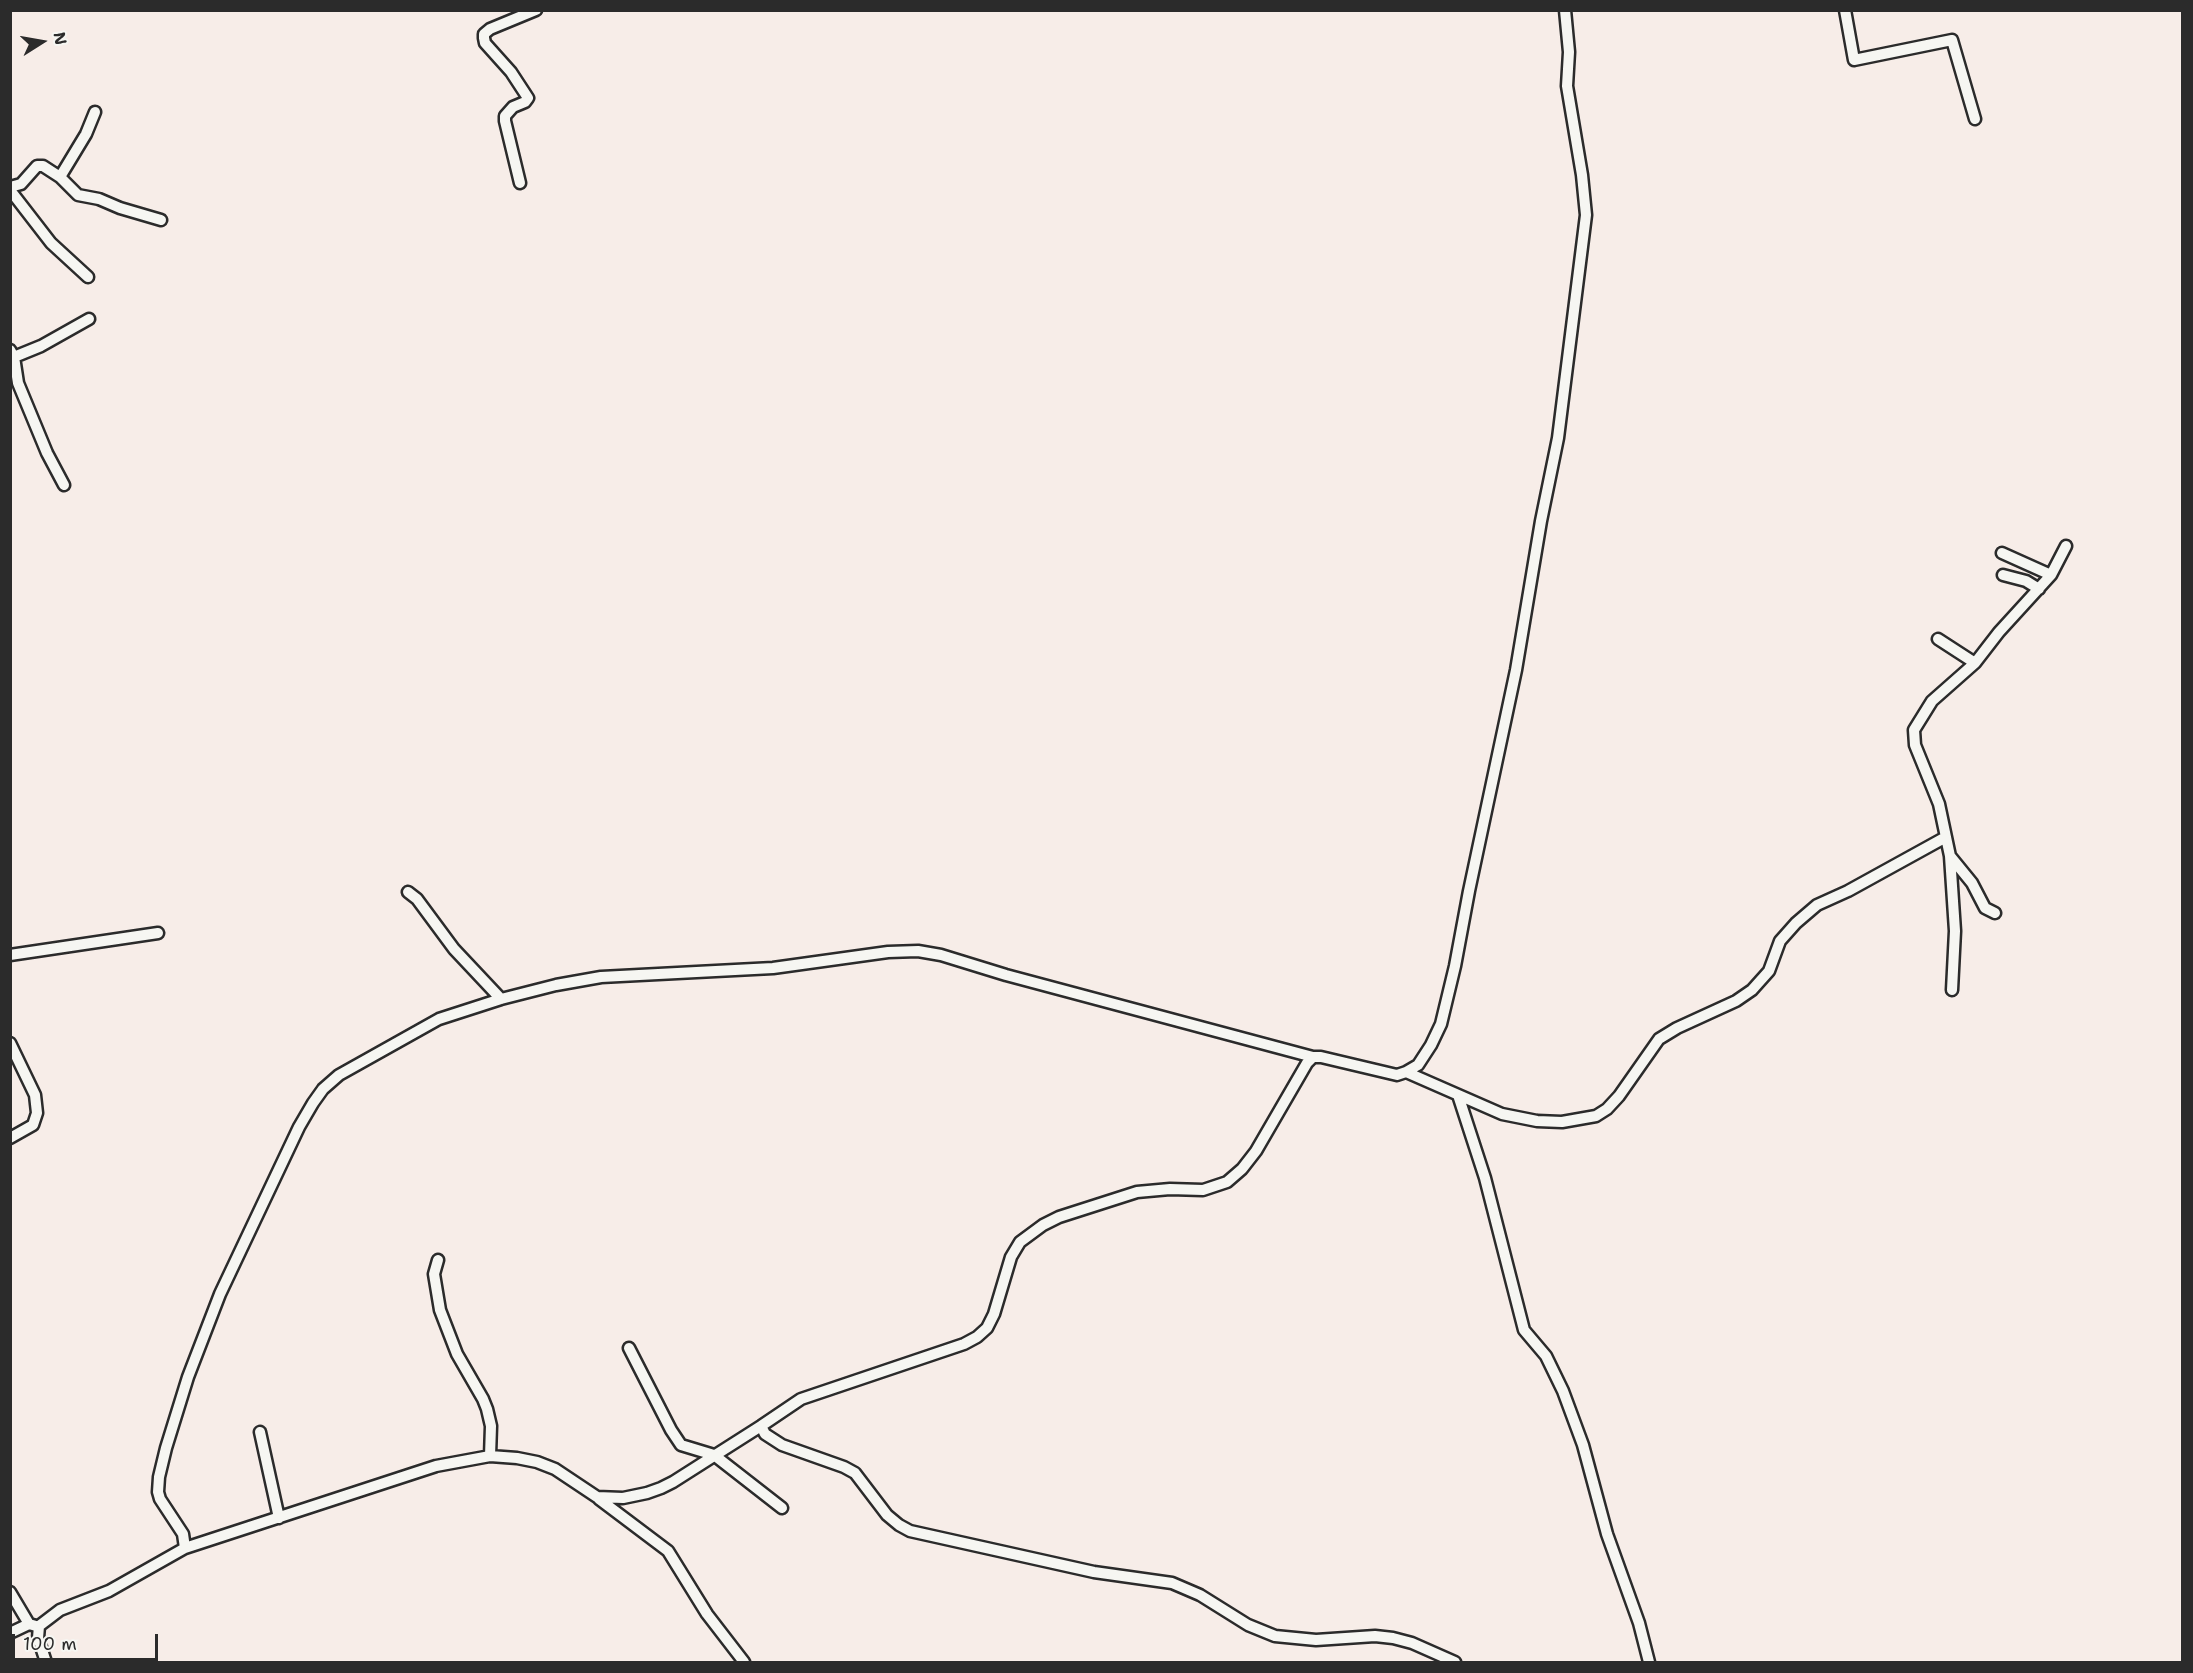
<!DOCTYPE html>
<style>
body{margin:0}
#map{position:relative;width:2193px;height:1673px;overflow:hidden;background:#f7ede8;font-family:"Shantell Sans",sans-serif}
canvas{display:block}
.frame{position:absolute;inset:0;border:12px solid #2b2b2b;pointer-events:none}
.north{position:absolute;left:12px;top:12px;width:60px;height:60px;-webkit-text-stroke:4px #f6f6f2;paint-order:stroke;rotate:79deg;font-size:16px;font-weight:700;line-height:24px;text-align:center;color:#2b2b2b}
.north::after{content:'';display:block;margin:auto;width:21px;height:27px;background:#2b2b2b;clip-path:polygon(50% 0,100% 100%,50% 72%,0 100%)}
.scale{position:absolute;left:12px;top:1634px;width:146px;height:27px;box-sizing:border-box;border:3px solid #2b2b2b;border-top:0;padding-left:8px;font-size:18px;line-height:21px;white-space:nowrap;color:#2b2b2b;-webkit-text-stroke:4px #f6f6f2;paint-order:stroke}
</style>
<div id="map">
<canvas width="2193" height="1673"></canvas>
<div class="frame"></div>
<div class="north">N</div>
<div class="scale">100 m</div>
</div>
<script>
const context = document.querySelector('canvas').getContext('2d');
context.lineJoin = 'round';
const shape = rows => new Path2D(rows.map(r => 'M' + r).join(''));
function trace(path, color, width, dash) { context.strokeStyle = color; context.lineWidth = width; context.lineCap = dash ? 'butt' : 'round'; context.setLineDash(dash || []); context.stroke(path); }
const minor = shape([
 [1845,10,1854,60,1952,40,1975,119],
 [60,177,86,134,95,112],
 [520,183,505,121,505,116,513,107,525,102,528,98,511,72,485,43,484,38,484,34,490,29,536,10],
 [10,187,21,184,37,166,43,166,60,177,78,195,99,199,120,208,161,220],
 [10,190,51,243,88,277],
 [10,350,14,357,18,383,47,453,64,485],
 [14,357,41,346,89,319],
 [2002,553,2051,575],
 [2003,575,2026,581,2039,589],
 [1938,639,1975,663],
 [1950,856,1955,931,1952,990],
 [408,892,417,899,454,949,501,999],
 [1995,913,1985,908,1972,883,1950,856,1939,804,1915,745,1914,730,1932,701,1975,663,1999,632,2051,575,2066,546],
 [10,955,158,933],
 [10,1043,35,1095,37,1113,33,1125,10,1138],
 [1406,1072,1502,1114,1537,1121,1562,1122,1596,1116,1607,1109,1619,1096,1659,1039,1677,1028,1736,1001,1752,990,1769,971,1780,941,1796,923,1817,905,1848,891,1946,837],
 [1458,1095,1485,1178,1524,1330,1546,1356,1563,1391,1583,1445,1607,1534,1639,1623,1649,1662],
 [438,1260,434,1274,440,1310,457,1354,483,1399,487,1409,491,1426,490,1456],
 [629,1348,671,1430,681,1445,714,1455,782,1508],
 [761,1426,765,1434,782,1445,844,1467,855,1473,887,1515,899,1525,910,1531,1094,1572,1172,1583,1200,1595,1248,1625,1275,1636,1316,1640,1375,1636,1393,1638,1412,1643,1455,1662],
 [260,1432,279,1518],
 [599,1499,668,1551,707,1614,744,1662],
 [185,1548,183,1534,160,1499,158,1492,159,1477,166,1448,188,1377,220,1294,299,1127,313,1103,323,1089,339,1075,439,1019,501,999,556,985,601,977,773,968,888,952,918,951,941,955,1006,975,1313,1057],
 [10,1592,29,1624],
 [10,1633,29,1624,36,1626],
 [46,1662,38,1638,39,1626,60,1610,109,1591,185,1548,436,1466,490,1456,517,1458,537,1462,555,1469,597,1497,623,1498,647,1493,661,1488,673,1482,761,1426,801,1399,964,1344,977,1337,987,1328,994,1314,1011,1257,1020,1242,1043,1225,1059,1217,1137,1192,1170,1189,1203,1190,1227,1182,1242,1169,1256,1151,1307,1063,1313,1057,1321,1057,1397,1075,1406,1072,1418,1065,1431,1045,1441,1024,1455,966,1469,891,1516,670,1541,521,1558,438,1586,215,1582,175,1567,86,1569,52,1565,10]
]);
trace(minor, '#2b2b2b', 15);
trace(minor, '#f6f6f2', 10);
</script>
